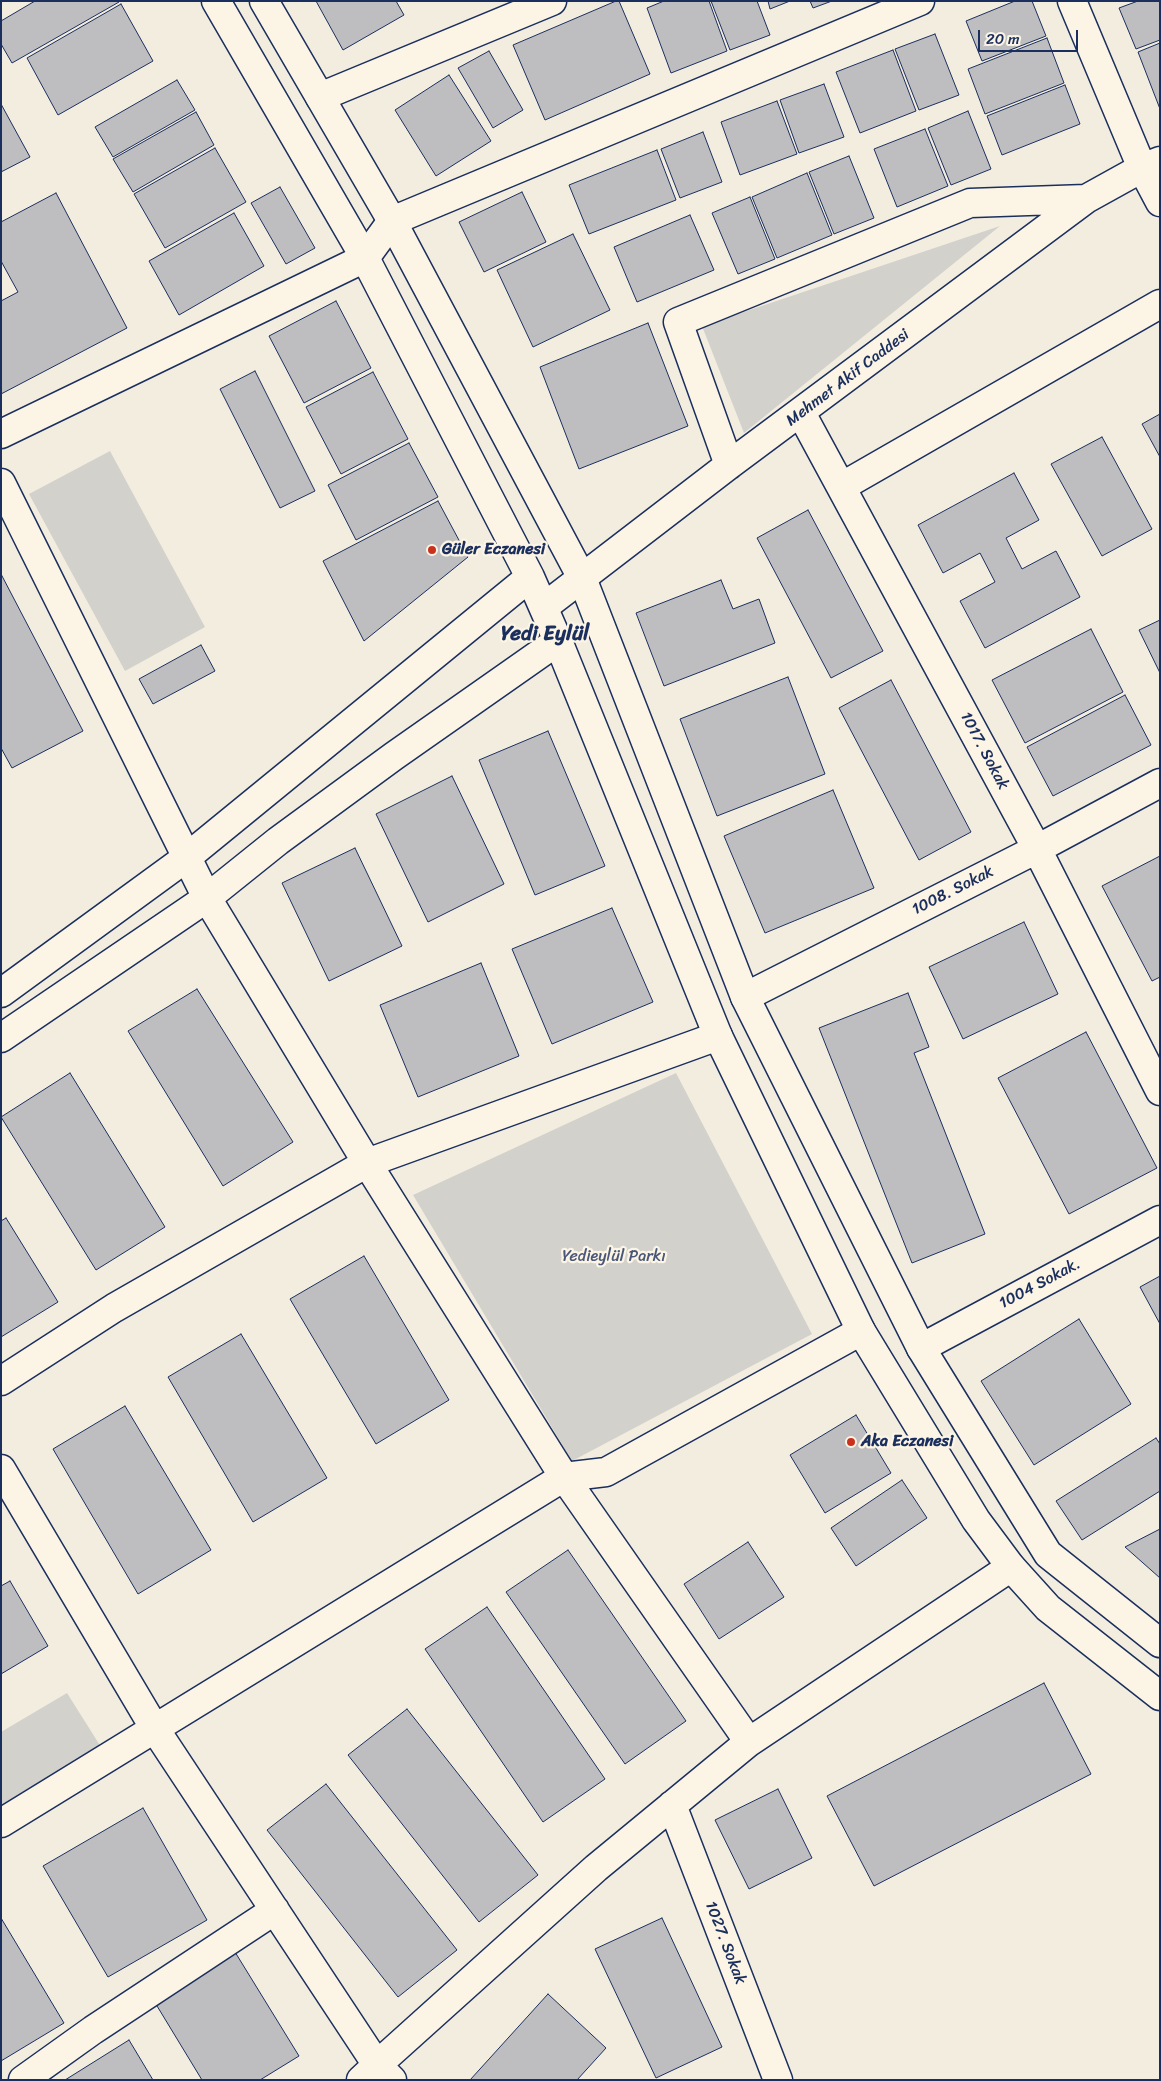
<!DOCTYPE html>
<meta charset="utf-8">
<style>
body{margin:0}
#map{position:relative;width:1161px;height:2081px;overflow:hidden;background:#f3ede0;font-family:Sriracha,sans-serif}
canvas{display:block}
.frame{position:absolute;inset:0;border:2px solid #1b2f5e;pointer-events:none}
.scale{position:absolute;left:978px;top:30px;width:100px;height:22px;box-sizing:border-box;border:2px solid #1b2f5e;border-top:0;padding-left:6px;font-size:15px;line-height:18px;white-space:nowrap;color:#1b2f5e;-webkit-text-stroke:4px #fcf5e5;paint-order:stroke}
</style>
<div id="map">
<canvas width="1161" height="2081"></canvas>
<div class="frame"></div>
<div class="scale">20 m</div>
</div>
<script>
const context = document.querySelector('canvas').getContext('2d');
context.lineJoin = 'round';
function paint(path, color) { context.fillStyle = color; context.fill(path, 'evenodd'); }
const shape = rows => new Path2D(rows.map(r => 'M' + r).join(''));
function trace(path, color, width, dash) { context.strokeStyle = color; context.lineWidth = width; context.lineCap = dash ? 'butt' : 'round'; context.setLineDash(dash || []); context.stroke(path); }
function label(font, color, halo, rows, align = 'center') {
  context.font = font + ' Sriracha,sans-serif'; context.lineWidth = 4.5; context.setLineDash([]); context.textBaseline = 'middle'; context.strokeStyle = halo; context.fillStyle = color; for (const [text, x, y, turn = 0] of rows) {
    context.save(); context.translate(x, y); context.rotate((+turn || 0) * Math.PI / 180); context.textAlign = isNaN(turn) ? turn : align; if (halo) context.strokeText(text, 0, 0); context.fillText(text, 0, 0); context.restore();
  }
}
paint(shape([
 [1000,226,744,433,702,326],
 [110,451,205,627,125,671,29,494],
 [676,1073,812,1334,572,1461,413,1195],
 [67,1693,101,1747,1,1807,1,1732]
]), '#d3d1cc');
const building = shape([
 [35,1,118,1,119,2,12,63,1,44,1,21,35,1],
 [316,1,396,1,404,15,343,50,316,1],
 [616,1,619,1,650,74,545,120,513,45,616,1],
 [664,1,709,1,727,51,671,73,647,8,664,1],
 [711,1,757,1,770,35,730,50,711,1],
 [768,1,790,1,770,9,768,1],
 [810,1,832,1,813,8,810,1],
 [1015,1,1032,1,1046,36,982,61,966,21,1015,1],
 [1138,1,1160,1,1160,40,1136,49,1119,8,1138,1],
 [121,4,153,61,58,115,27,58,121,4],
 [935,34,959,95,919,110,895,49,935,34],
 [1047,38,1064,83,985,114,968,69,1047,38],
 [1160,43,1160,109,1138,52,1160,43],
 [893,50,916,111,860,133,836,72,893,50],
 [489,51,523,110,493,128,458,68,489,51],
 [449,75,491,141,436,176,395,110,449,75],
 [177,80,195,110,113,157,95,127,177,80],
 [824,84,844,137,799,153,780,100,824,84],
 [1065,85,1080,124,1002,155,987,116,1065,85],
 [777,101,797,154,740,175,721,122,777,101],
 [1,104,30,157,1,172,1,104],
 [968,111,991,169,951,185,928,128,968,111],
 [196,112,214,145,133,192,113,159,196,112],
 [925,129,948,186,897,207,874,149,925,129],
 [703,132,722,182,680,198,661,149,703,132],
 [215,148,246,202,165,248,134,194,215,148],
 [657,150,676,200,589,234,569,185,657,150],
 [849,156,874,218,834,234,809,172,849,156],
 [807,173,832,235,777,258,752,197,807,173],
 [280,187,315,248,286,264,251,203,280,187],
 [522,192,546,242,484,272,459,222,522,192],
 [56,193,127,328,1,394,1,301,18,292,1,261,1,222,56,193],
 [750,197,775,259,738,274,712,213,750,197],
 [234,213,264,266,179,315,149,261,234,213],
 [690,215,714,270,637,302,614,247,690,215],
 [573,234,610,310,533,347,497,270,573,234],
 [336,301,371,368,304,403,269,336,336,301],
 [648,323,688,426,579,469,540,367,648,323],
 [255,371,315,491,280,508,220,389,255,371],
 [373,372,408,439,341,474,306,407,373,372],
 [1160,414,1160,457,1142,424,1160,414],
 [1102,437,1152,529,1102,556,1051,464,1102,437],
 [409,443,438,497,356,540,328,485,409,443],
 [1014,473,1039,520,1006,538,1022,569,1056,551,1080,597,985,648,960,601,995,582,980,553,943,573,918,525,1014,473],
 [438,501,468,557,364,641,323,561,438,501],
 [808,510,883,651,831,678,757,538,808,510],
 [1,574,83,731,12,768,1,748,1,574],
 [721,580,733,609,759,599,775,643,664,686,636,613,721,580],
 [1160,620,1160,673,1139,630,1160,620],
 [1091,629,1123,692,1025,743,992,680,1091,629],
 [201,645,215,671,153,704,139,679,201,645],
 [788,677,825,774,717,816,680,719,788,677],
 [891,680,971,832,919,860,839,708,891,680],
 [1125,695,1151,745,1053,796,1027,747,1125,695],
 [548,731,605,866,535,895,479,760,548,731],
 [452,776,504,884,428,922,376,814,452,776],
 [833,790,874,888,765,933,724,836,833,790],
 [355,848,402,946,329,981,282,883,355,848],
 [1160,856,1160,977,1152,981,1102,886,1160,856],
 [612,908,653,1002,552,1044,512,949,612,908],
 [1024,922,1058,994,963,1039,929,967,1024,922],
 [481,963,519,1056,418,1097,380,1005,481,963],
 [197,989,293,1142,223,1186,128,1031,197,989],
 [908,993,929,1047,914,1053,985,1234,912,1263,819,1028,908,993],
 [1086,1032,1157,1168,1069,1214,998,1078,1086,1032],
 [70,1073,165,1227,96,1270,1,1117,70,1073],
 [6,1218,58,1302,1,1337,1,1221,6,1218],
 [364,1256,449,1400,376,1444,290,1299,364,1256],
 [1160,1276,1160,1324,1140,1287,1160,1276],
 [1079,1319,1131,1404,1034,1465,981,1381,1079,1319],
 [241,1334,327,1478,253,1522,168,1377,241,1334],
 [125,1406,211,1550,138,1594,53,1449,125,1406],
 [856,1415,891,1473,825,1513,790,1455,856,1415],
 [1156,1438,1160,1444,1160,1491,1082,1540,1056,1501,1156,1438],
 [902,1480,927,1518,856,1566,831,1528,902,1480],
 [1160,1529,1160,1578,1125,1547,1160,1529],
 [748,1542,784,1597,719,1639,684,1584,748,1542],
 [568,1550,686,1721,625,1764,506,1592,568,1550],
 [10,1581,48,1646,1,1674,1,1586,10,1581],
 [487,1607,605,1779,543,1822,425,1649,487,1607],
 [1044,1683,1091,1774,874,1886,827,1796,1044,1683],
 [407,1709,538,1875,479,1922,348,1755,407,1709],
 [326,1784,457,1950,398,1997,267,1830,326,1784],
 [778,1789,812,1858,749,1889,715,1820,778,1789],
 [143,1808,207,1920,108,1977,43,1866,143,1808],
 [1,1918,64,2023,1,2061,1,1918],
 [662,1918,722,2047,656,2078,595,1949,662,1918],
 [235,1952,299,2056,260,2080,202,2080,154,2001,235,1952],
 [548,1994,606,2048,577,2080,470,2080,548,1994],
 [129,2040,153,2080,65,2080,129,2040]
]);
paint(building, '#bebec0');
trace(building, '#1b2f5e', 1);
const street = shape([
 [1072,1,1142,168,1160,202],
 [320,97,552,1],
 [801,413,1037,849,1160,1091],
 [1,434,365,258,392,221,920,1],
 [729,465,678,322,970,203,1086,199],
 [1,483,207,898,367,1163,564,1477,749,1742],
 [841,487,1160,304],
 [544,607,729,465,1086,199,1142,168,1160,161],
 [745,997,1037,849,1160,783],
 [921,1348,1160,1220],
 [1,1381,114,1308,367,1163,718,1036],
 [1,1469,155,1729,377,2065,361,2080],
 [672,1805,778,2080],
 [1,1823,564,1477,606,1472,861,1331],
 [23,2080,93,2030,275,1910],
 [392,2080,377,2065,596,1868,749,1742,1011,1567]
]);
const secondary = shape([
 [216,1,365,258,530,577,558,641,718,1036,861,1331,976,1520,1011,1567,1048,1608,1160,1696],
 [264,1,392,221,582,578,745,997,921,1348,1048,1554,1160,1643],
 [1,993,186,858,530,577],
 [1,1038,207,898,278,841,394,756,558,641]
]);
trace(street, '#1b2f5e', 31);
trace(secondary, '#1b2f5e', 31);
trace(street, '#fcf5e5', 28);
trace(secondary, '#fcf5e5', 28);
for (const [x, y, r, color] of [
 [432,550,5,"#c8321e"],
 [851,1442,5,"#c8321e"]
]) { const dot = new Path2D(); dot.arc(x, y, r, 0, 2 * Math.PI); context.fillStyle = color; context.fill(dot); trace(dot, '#fcf5e5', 2); }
label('16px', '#1b2f5e', '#fcf5e5', [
 ["Mehmet Akif Caddesi",848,378,-37],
 ["1017. Sokak",984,751,62],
 ["1008. Sokak",953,891,-27],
 ["1004 Sokak.",1040,1284,-28],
 ["1027. Sokak",725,1943,69]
]);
label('bold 16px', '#1b2f5e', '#fcf5e5', [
 ["Güler Eczanesi",442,550],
 ["Aka Eczanesi",861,1442]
], 'left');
label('16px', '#49587a', '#fcf5e5', [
 ["Yedieylül Parkı",614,1257]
]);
label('bold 21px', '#1b2f5e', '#fcf5e5', [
 ["Yedi Eylül",545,635]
]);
</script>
